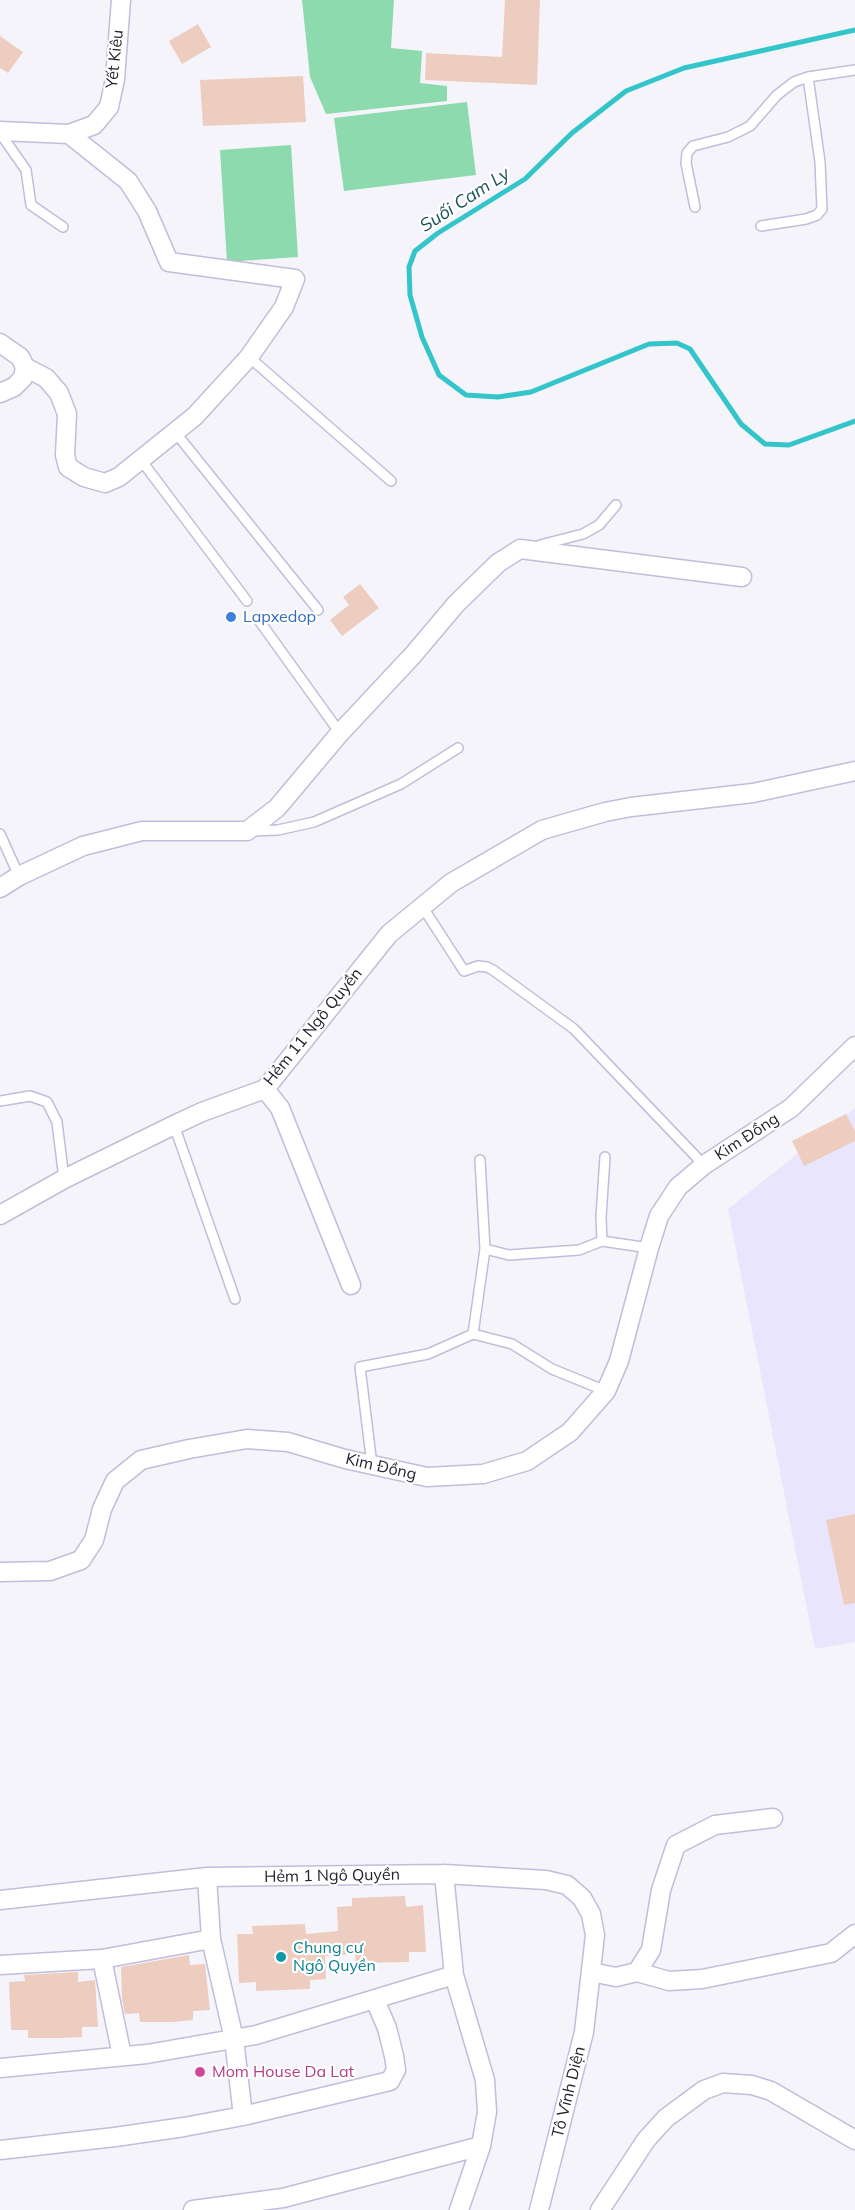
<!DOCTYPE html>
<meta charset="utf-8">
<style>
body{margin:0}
canvas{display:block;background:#f5f4fa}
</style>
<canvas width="855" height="2210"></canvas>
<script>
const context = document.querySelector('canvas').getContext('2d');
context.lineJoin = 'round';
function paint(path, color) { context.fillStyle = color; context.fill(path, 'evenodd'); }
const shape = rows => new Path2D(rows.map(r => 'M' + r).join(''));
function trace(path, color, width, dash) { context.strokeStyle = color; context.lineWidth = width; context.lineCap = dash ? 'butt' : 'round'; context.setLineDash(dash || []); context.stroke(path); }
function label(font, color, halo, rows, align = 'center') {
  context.font = font + ' Mulish,sans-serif'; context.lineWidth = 4.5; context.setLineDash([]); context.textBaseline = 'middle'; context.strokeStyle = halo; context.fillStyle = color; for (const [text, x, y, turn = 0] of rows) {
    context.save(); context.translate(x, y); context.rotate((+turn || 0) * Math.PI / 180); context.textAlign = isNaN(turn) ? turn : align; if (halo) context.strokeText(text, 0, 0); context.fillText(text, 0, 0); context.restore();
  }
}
paint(shape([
 [855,1108,855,1642,815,1649,728,1209]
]), '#e9e5fc');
paint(shape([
 [302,0,394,0,391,48,422,51,420,83,447,86,447,101,326,114,310,77],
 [467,102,476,175,344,191,334,118],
 [291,145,298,257,227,262,220,150]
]), '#8edaaf');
trace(shape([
 [855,30,684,68,626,91,572,133,525,179,438,233,415,251,409,267,410,295,422,337,439,375,466,395,498,397,531,392,649,344,677,343,690,349,741,424,765,444,789,445,855,421]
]), '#34c5ca', 5);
paint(shape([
 [505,0,540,0,537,85,425,80,426,53,502,57],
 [198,24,211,47,182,64,169,41],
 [0,36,23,52,8,73,0,68],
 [303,76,306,122,203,126,200,80],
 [360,584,379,608,342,636,330,620,349,605,343,597],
 [846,1114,855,1131,855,1141,804,1166,792,1141],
 [855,1514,855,1603,844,1605,826,1520],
 [405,1896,406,1907,423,1905,426,1952,409,1952,409,1962,356,1963,355,1954,325,1956,326,1979,310,1980,310,1989,256,1991,256,1982,239,1983,237,1934,253,1934,252,1926,305,1924,306,1934,338,1931,337,1907,352,1906,352,1898],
 [189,1955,190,1965,205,1964,210,2010,193,2011,193,2020,172,2022,140,2022,139,2013,125,2014,122,2000,121,1967],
 [78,1972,78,1982,95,1980,98,2027,82,2027,82,2037,61,2038,28,2038,28,2030,11,2030,9,1982,25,1981,24,1975]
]), '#edcdc0');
const lane = shape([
 [0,133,26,170,31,205,63,227],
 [695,207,686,163,687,153,693,146,728,137,750,126,777,95,794,82,808,77,855,70],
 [761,226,806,219,817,215,822,209,820,162,808,77],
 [249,357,391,481],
 [175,432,318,610],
 [141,460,247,601],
 [540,545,583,534,599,525,616,505],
 [258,619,340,733],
 [252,831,278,830,314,822,401,784,458,748],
 [0,834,19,876],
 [422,906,464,971,478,966,487,967,493,970,574,1029,704,1165],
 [0,1101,30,1096,47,1102,57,1122,64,1179],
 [174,1125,235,1299],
 [602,1241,601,1217,605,1157],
 [485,1249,509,1255,579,1250,602,1241,649,1248],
 [473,1334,485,1249,480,1160],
 [372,1465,360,1367,428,1354,473,1334,512,1344,552,1369,606,1391]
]);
const street = shape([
 [0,131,69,134,94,125,109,107,115,79,121,0],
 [0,343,20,357,25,367,23,378,14,387,0,393],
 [25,367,46,378,59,393,67,414,65,455,68,467,84,477,105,483,119,477,195,416,249,357,284,307,295,279,169,262,147,211,128,181,69,134],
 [0,888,19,876,83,846,142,831,247,831,277,808,340,733,413,655,456,604,498,563,520,549,742,577],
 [265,1089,280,1108,351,1285],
 [0,1215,64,1179,174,1125,202,1112,265,1089,389,934,451,883,542,830,605,812,631,807,753,793,855,771],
 [0,1572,50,1571,81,1560,94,1540,102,1509,115,1481,141,1460,189,1449,247,1439,288,1442,345,1459,427,1477,483,1474,527,1461,570,1432,606,1391,619,1361,649,1248,659,1216,678,1187,704,1165,791,1108,855,1046],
 [444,1874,454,1975,485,2080,487,2112,481,2146,459,2210],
 [207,1877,211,1939,234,2039,243,2116],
 [0,1900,207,1877,444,1874,546,1880,567,1885,582,1898,591,1914,595,1935,584,2032,539,2210],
 [102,1959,122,2056],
 [0,1965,102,1959,211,1939],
 [591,1972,616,1977,637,1972,669,1981,702,1979,831,1953,855,1934],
 [637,1972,651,1950,661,1890,676,1845,715,1825,773,1818],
 [0,2068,147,2054,256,2035,454,1975],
 [0,2150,115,2137,184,2127,243,2116,390,2081,396,2070,394,2056,387,2028,375,2000],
 [193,2210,283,2198,481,2146],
 [600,2210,646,2140,666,2118,704,2090,723,2083,752,2085,771,2091,855,2140]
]);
trace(lane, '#c2bdda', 12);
trace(street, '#c2bdda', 21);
trace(lane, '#fff', 9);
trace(street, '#fff', 18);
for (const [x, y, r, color] of [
 [231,617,6,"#3f7fe0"],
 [281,1957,6,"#0f9aa8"],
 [200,2072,6,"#d1479c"]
]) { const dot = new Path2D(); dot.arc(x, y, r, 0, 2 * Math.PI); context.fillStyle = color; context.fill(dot); trace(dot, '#fff', 2); }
label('16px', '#24222d', '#fff', [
 ["Yết Kiêu",115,59,-84],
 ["Hẻm 11 Ngô Quyền",313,1027,-51],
 ["Kim Đồng",747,1137,-33],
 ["Kim Đồng",381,1467,13],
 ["Hẻm 1 Ngô Quyền",332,1876,-1],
 ["Tô Vĩnh Diện",569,2092,-76]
]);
label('16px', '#366cbe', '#fff', [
 ["Lapxedop",243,617]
], 'left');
label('16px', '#0d838f', '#fff', [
 ["Chung cư",293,1948],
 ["Ngô Quyền",293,1966]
], 'left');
label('16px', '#b23c85', '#fff', [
 ["Mom House Da Lat",212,2072]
], 'left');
label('italic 18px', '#1b5557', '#fff', [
 ["Suối Cam Ly",465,200,-33]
]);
</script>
